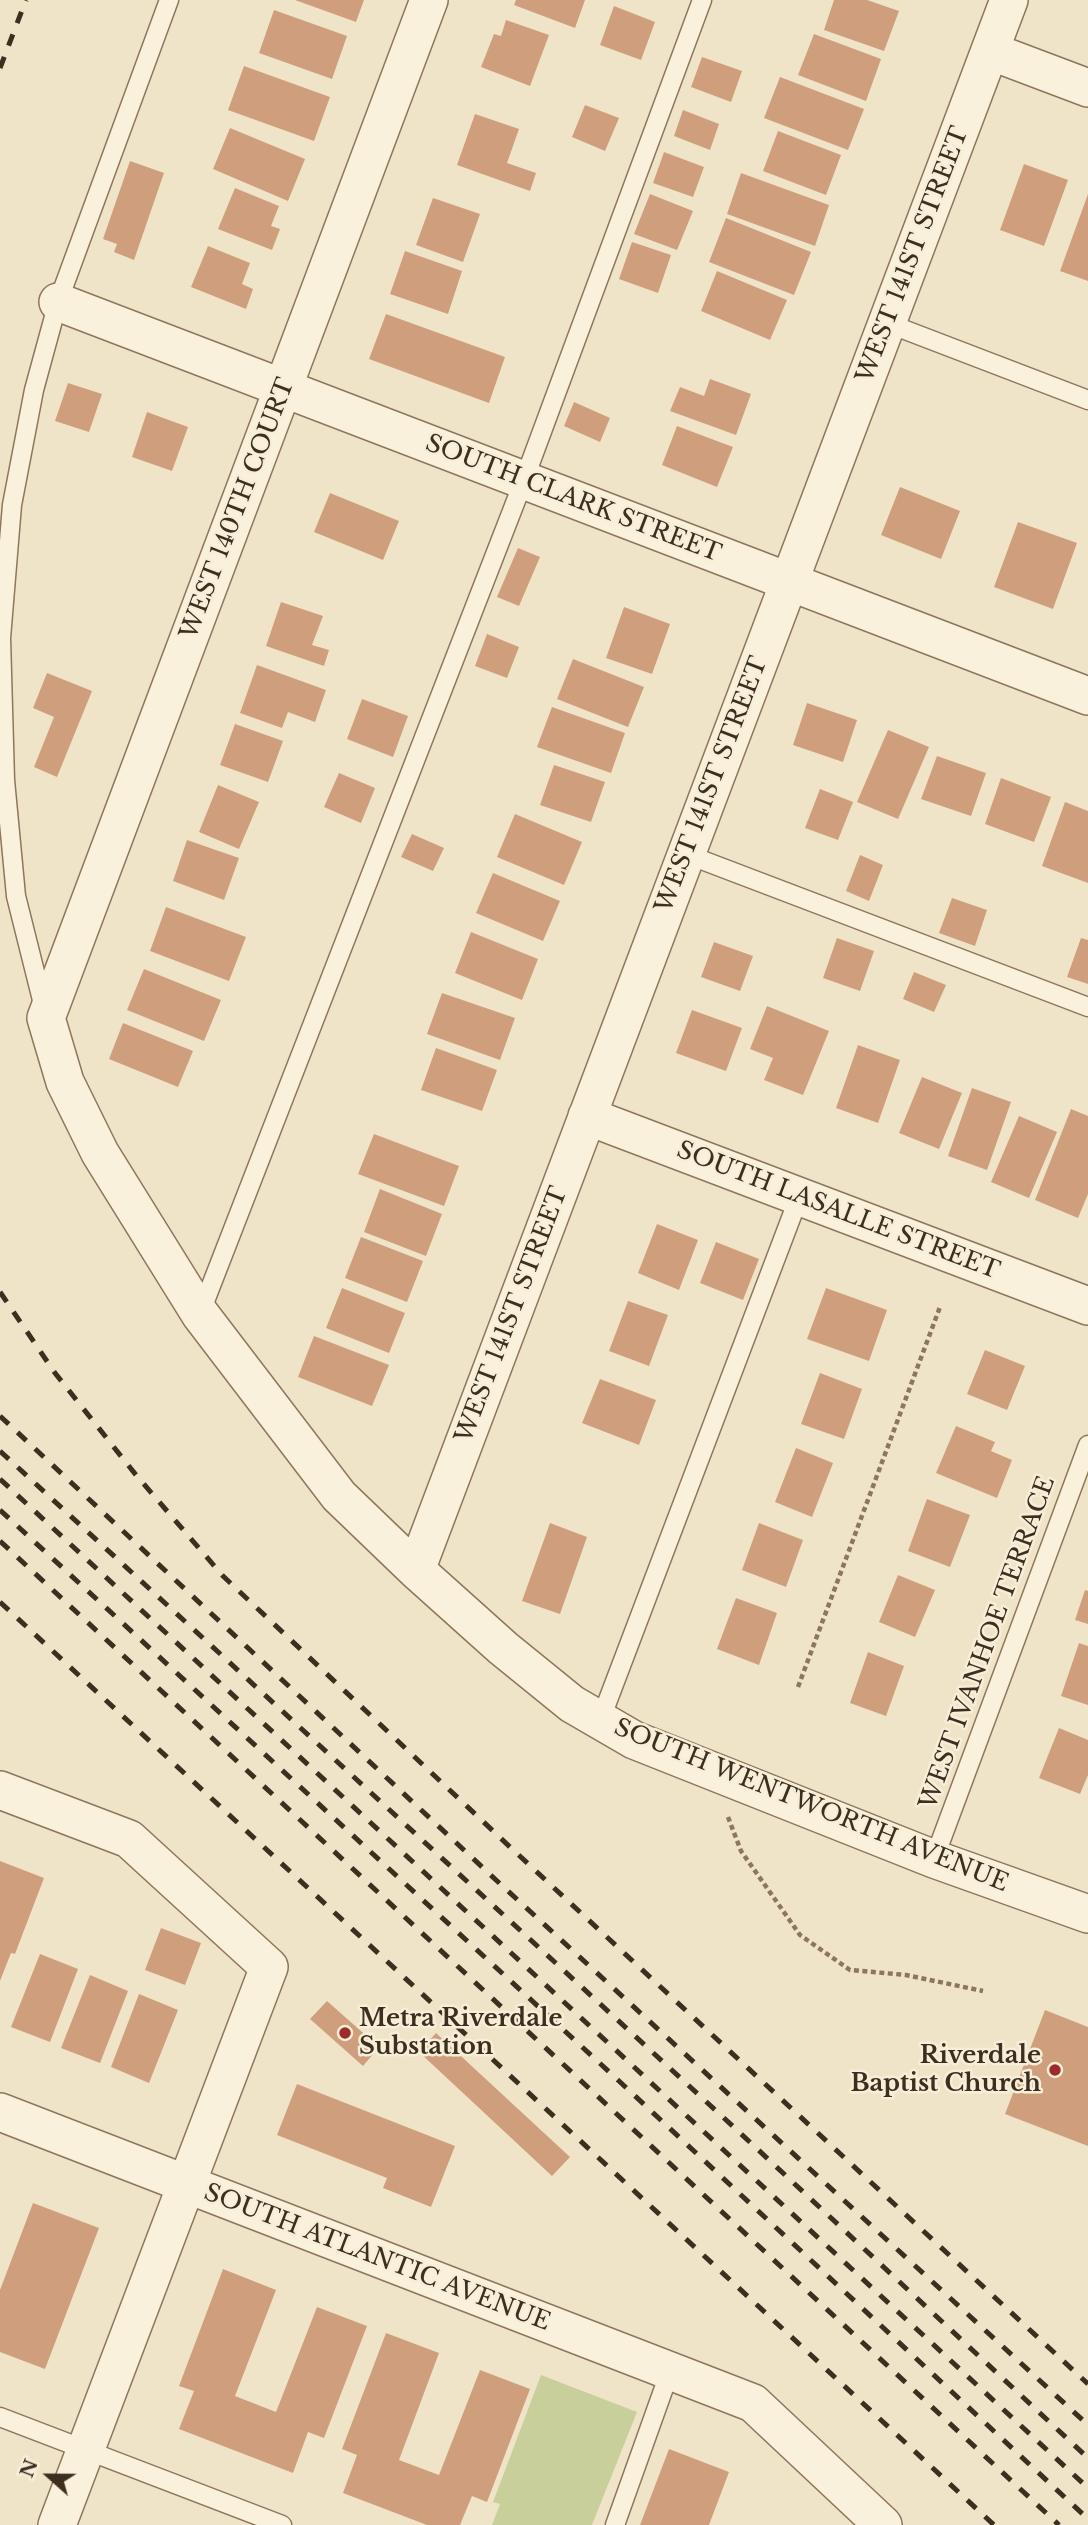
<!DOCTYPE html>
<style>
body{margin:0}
#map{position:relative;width:1088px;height:2525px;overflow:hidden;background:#f0e4c8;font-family:"Libre Baskerville",serif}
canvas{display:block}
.north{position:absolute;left:14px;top:2441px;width:70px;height:70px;-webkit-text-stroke:5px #f7eed8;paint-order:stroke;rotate:291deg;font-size:19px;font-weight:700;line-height:28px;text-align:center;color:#3d2e20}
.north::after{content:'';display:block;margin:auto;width:24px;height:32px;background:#3d2e20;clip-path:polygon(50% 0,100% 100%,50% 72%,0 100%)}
</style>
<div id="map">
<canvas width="1088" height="2525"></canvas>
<div class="north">N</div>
</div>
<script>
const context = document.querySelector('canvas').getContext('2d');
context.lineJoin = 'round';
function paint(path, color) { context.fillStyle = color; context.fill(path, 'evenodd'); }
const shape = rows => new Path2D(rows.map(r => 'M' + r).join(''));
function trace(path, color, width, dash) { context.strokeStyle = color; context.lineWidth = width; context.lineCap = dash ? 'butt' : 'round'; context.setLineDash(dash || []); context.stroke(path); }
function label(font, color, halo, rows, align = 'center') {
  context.font = font + ' "Libre Baskerville",serif'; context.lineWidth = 5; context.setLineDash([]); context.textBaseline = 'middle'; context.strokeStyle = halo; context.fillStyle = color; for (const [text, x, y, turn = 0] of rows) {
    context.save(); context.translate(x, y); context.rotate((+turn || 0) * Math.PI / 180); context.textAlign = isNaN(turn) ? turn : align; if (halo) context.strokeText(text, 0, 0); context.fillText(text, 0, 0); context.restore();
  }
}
paint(shape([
 [541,2375,637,2412,592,2525,492,2525,500,2504,493,2502]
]), '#c9cf9b');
paint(shape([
 [295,0,364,0,356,22],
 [516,0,585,0,575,28,514,5],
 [834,0,867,0,899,11,884,51,824,30],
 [614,6,655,22,641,60,600,45],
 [274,10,347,36,332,79,259,53],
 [506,20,549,35,530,86,481,67,494,34,501,36],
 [814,34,881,59,866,101,798,75],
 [702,57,742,71,731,102,691,87],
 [244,66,330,97,314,141,228,110],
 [780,77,864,109,848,150,764,118],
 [585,105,619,118,605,151,572,137],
 [683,110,719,124,710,150,674,136],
 [475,114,519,129,507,163,536,173,530,191,457,165],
 [230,128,305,159,288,201,213,169],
 [778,131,841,155,826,195,763,171],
 [664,152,704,167,693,197,653,183],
 [130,161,164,173,134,260,114,252,117,244,103,239],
 [1024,164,1068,180,1044,246,1000,230],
 [741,173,829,205,815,246,727,214],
 [235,188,279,206,271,226,280,229,272,250,218,229],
 [650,194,693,211,677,250,634,234],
 [1088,194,1088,281,1060,271],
 [433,198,480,214,463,262,416,245],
 [726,218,811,252,794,295,709,262],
 [632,242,671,255,658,293,619,279],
 [208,246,250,263,242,284,253,289,246,309,191,287],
 [405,251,462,271,448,314,390,294],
 [717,271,787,300,770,340,701,311],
 [386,314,505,357,489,403,369,359],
 [710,379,751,394,736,435,670,411,680,387,704,396],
 [68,383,102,394,89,432,55,421],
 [574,402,610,418,600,442,564,426],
 [147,412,188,427,172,471,132,457],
 [677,426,733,447,717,487,662,465],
 [900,487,960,511,941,559,881,535],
 [330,493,399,521,383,560,314,532],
 [1018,522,1077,543,1053,609,994,587],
 [518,548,540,557,519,606,497,597],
 [281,602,323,616,312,645,329,650,324,666,266,646],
 [624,607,670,624,652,674,606,658],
 [487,634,519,647,507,678,475,666],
 [573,659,644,687,628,727,557,699],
 [257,665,326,690,315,722,288,712,282,728,240,713],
 [47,673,92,691,57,777,34,767,54,717,33,708],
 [362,699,408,716,393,757,347,739],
 [807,703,857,720,843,762,793,745],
 [552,707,625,733,611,773,537,747],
 [235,724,283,741,268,782,220,765],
 [888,730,929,747,898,819,857,802],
 [937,756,986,773,971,816,921,799],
 [554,765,605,782,591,822,540,805],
 [339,773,375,788,361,823,324,807],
 [1001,778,1051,797,1034,842,985,824],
 [218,785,259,802,239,849,199,832],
 [820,789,853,802,838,840,805,828],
 [1065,802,1088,811,1088,883,1042,866],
 [515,814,582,842,564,885,497,857],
 [412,834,444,848,433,871,401,857],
 [187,840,239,858,224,900,173,881],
 [860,855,883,865,869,901,846,891],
 [493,873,560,901,543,941,476,913],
 [952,898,987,910,975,946,939,933],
 [166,907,246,937,229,981,150,951],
 [471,932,538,959,522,1000,455,973],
 [837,938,874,951,860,991,823,978],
 [1081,938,1088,940,1088,984,1067,977],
 [714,942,753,956,740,991,701,977],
 [144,969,221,1000,204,1041,127,1010],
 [914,972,946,985,934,1012,903,999],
 [442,993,515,1018,500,1060,427,1034],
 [767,1006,829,1031,803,1095,764,1080,773,1058,750,1049],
 [692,1010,742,1028,726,1071,676,1053],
 [123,1023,193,1051,178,1087,109,1059],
 [858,1045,900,1060,878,1123,836,1108],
 [436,1048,497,1070,482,1111,421,1090],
 [922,1077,962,1093,939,1149,899,1133],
 [972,1088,1011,1102,987,1170,948,1156],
 [1071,1109,1088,1116,1088,1194,1078,1218,1035,1200],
 [1019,1116,1057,1132,1029,1198,991,1182],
 [374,1134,459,1166,444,1206,358,1174],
 [380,1189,442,1214,426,1256,364,1232],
 [657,1224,698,1240,679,1290,638,1273],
 [361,1237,423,1261,407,1302,345,1278],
 [716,1242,759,1259,743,1300,700,1283],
 [342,1288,405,1313,389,1353,326,1328],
 [826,1288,887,1310,869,1361,807,1339],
 [628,1301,668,1315,649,1366,609,1351],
 [314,1336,389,1365,372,1406,298,1377],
 [985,1350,1025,1366,1007,1410,967,1394],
 [820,1373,862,1389,844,1439,801,1424],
 [600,1379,656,1400,639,1445,582,1423],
 [956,1426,995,1442,991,1451,1012,1460,997,1498,936,1473],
 [796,1448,833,1463,812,1517,775,1502],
 [927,1499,970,1515,950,1567,908,1551],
 [550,1523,587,1537,560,1614,522,1601],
 [759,1523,803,1540,786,1587,742,1570],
 [898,1575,935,1590,915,1637,879,1622],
 [1085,1590,1088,1591,1088,1624,1075,1620],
 [736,1598,777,1613,759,1665,717,1649],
 [1079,1643,1088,1646,1088,1705,1061,1696],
 [868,1652,904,1666,886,1716,850,1703],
 [1059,1728,1088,1740,1088,1775,1080,1794,1039,1778],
 [0,1861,44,1878,15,1954,11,1953,0,1981],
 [161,1928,201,1943,185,1985,145,1970],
 [40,1954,78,1969,50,2042,11,2027],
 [90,1975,128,1991,100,2063,61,2048],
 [139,1994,178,2010,149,2083,111,2067],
 [327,2001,379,2047,363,2066,310,2019],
 [1045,2010,1088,2027,1088,2146,1005,2114],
 [436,2033,570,2157,552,2176,419,2052],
 [297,2084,455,2146,431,2207,383,2188,387,2178,277,2135],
 [33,2203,99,2228,45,2369,0,2352,0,2290],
 [223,2269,276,2290,235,2396,276,2412,317,2307,367,2326,324,2438,308,2432,293,2473,179,2429,194,2391,179,2386],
 [386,2333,439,2353,399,2460,439,2475,480,2370,530,2389,487,2502,472,2496,460,2525,427,2525,343,2493,357,2455,342,2449],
 [669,2449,729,2472,709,2525,640,2525]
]), '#cf9f7d');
const lane = shape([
 [887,323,1088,400],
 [686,854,1088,1007],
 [44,1008,16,896,5,780,1,638,12,505,34,390,58,302,169,0],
 [200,1314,524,480,702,0],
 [600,1721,799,1197],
 [934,1859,1088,1445],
 [0,2417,282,2525],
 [615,2525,670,2371]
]);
const street = shape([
 [429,0,46,1018,65,1082,100,1153,200,1314,339,1496,416,1570,503,1648,572,1704,634,1740,934,1859,1088,1914],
 [990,51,1088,88],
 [58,302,1088,696],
 [587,1116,1088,1306],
 [416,1570,1009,0],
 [0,1790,129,1839,269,1967,57,2525],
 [0,2112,753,2403,883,2525]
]);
trace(lane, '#8d765c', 21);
trace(street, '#8d765c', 40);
trace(shape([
 [798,1687,940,1307],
 [728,1817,741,1851,800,1935,850,1970,906,1975,983,1991]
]), '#8d765c', 4.5, [5, 3.5]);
trace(lane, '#faf1dc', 18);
trace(street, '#faf1dc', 37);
trace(shape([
 [0,68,26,0],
 [0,1292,55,1373,136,1475,223,1576,510,1847,1088,2384],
 [0,1416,496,1880,1088,2425],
 [0,1451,738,2131,1088,2458],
 [0,1479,1088,2488],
 [0,1510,619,2081,1088,2519],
 [0,1541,1059,2525],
 [0,1602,994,2525]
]), '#3d2e20', 5, [12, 12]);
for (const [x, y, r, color] of [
 [345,2033,7,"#9e2a2b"],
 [1055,2070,7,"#9e2a2b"]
]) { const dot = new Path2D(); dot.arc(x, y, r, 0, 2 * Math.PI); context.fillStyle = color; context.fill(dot); trace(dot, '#f7eed8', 2.5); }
label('24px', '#3d2e20', '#f7eed8', [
 ["WEST 141ST STREET",913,255,-69],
 ["SOUTH CLARK STREET",573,499,21],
 ["WEST 140TH COURT",238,509,-69],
 ["WEST 141ST STREET",712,785,-69],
 ["SOUTH LASALLE STREET",838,1211,21],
 ["WEST 141ST STREET",512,1315,-69],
 ["WEST IVANHOE TERRACE",988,1643,-70],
 ["SOUTH WENTWORTH AVENUE",811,1806,22],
 ["SOUTH ATLANTIC AVENUE",377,2258,21]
]);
label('bold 24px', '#3d2e20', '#f7eed8', [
 ["Metra Riverdale",359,2019],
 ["Substation",359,2047],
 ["Riverdale",1041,2056,"right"],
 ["Baptist Church",1041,2084,"right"]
], 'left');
</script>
